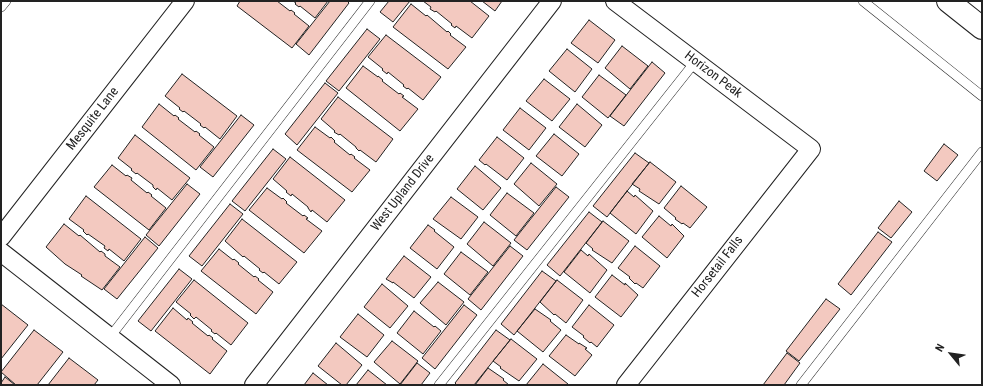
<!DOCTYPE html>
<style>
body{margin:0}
#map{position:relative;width:983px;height:386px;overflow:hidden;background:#fff;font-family:"Roboto Condensed",sans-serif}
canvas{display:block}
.frame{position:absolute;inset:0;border:2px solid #222;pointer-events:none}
.north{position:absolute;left:931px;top:334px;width:40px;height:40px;-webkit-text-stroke:3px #fff;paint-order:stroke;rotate:299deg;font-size:11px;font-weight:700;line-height:16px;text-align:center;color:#222}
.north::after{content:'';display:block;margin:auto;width:14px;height:18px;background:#222;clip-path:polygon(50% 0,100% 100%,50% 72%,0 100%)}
</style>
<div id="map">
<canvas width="983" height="386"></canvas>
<div class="frame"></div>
<div class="north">N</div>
</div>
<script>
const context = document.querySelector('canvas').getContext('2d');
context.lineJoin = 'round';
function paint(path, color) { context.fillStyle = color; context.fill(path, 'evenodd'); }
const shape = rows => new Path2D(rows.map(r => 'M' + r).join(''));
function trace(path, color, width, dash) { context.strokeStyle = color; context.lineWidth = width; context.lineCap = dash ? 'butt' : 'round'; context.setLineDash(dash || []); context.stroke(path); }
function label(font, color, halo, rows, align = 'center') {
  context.font = font + ' "Roboto Condensed",sans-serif'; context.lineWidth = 3; context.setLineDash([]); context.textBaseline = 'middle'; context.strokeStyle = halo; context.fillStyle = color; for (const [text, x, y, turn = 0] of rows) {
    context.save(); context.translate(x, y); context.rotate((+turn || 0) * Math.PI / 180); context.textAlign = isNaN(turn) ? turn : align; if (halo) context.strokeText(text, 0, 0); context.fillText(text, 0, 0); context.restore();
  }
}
const building = shape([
 [240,1,277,1,290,11,291,10,295,13,294,14,309,26,292,48,237,6,240,1],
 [293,1,328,1,315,18,300,6,299,7,295,4,296,3,293,1],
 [330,1,347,1,349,3,309,55,296,44,330,1],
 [389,1,410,1,393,22,380,12,389,1],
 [423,1,470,1,489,16,472,38,456,26,455,28,451,25,452,24,436,11,435,12,430,9,431,7,423,1],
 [482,1,502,1,495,11,482,1],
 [411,4,426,16,427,15,447,32,448,31,451,34,450,35,466,47,448,69,393,27,411,4],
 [589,20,615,40,598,63,571,43,589,20],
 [367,29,380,39,339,91,326,81,367,29],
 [386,35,441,77,423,100,408,88,407,89,403,86,404,85,388,72,387,74,382,70,383,69,368,57,386,35],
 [622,46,648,66,630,89,605,68,622,46],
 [567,49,592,69,575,92,549,71,567,49],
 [652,62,665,73,624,126,610,116,652,62],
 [363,66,378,77,378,76,383,80,382,81,399,94,400,93,404,96,402,97,418,109,400,131,346,88,363,66],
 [182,74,237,116,220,139,205,127,204,128,200,125,201,124,184,111,183,112,179,109,180,108,165,96,182,74],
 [599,75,626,95,608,118,582,97,599,75],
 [544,79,570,99,552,121,526,101,544,79],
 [325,83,338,93,297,145,285,134,325,83],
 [338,97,393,139,376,162,360,150,359,151,356,148,356,147,340,134,339,135,334,132,335,131,321,119,338,97],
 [159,104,174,116,175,115,179,118,178,119,195,132,196,131,200,134,199,135,214,147,196,170,142,127,159,104],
 [577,104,602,125,585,147,559,127,577,104],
 [520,108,546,128,529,150,503,130,520,108],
 [241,115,254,125,213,177,200,167,241,115],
 [315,127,330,138,331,137,335,141,334,142,350,155,351,154,355,157,354,158,370,170,352,192,297,150,315,127],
 [554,134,579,154,562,176,536,156,554,134],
 [135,135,190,178,172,200,157,188,156,190,153,187,153,185,137,173,136,174,131,170,132,169,118,158,135,135],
 [497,137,524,158,507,180,486,164,485,165,479,160,497,137],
 [944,144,958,155,937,181,924,171,944,144],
 [273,149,286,159,245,211,232,201,273,149],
 [635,153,649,163,607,217,593,206,635,153],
 [290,157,345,200,327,222,312,210,311,212,308,208,308,207,292,194,291,196,286,192,287,191,273,179,290,157],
 [650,162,676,182,659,204,639,191,640,189,632,184,650,162],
 [531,163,557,184,539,206,514,184,531,163],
 [112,165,126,176,127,175,132,178,131,180,147,193,148,192,152,195,151,196,166,208,149,230,94,187,112,165],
 [475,166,501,188,483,210,457,189,475,166],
 [187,184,200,194,159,246,146,235,187,184],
 [681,186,707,207,690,228,683,223,682,224,675,219,676,218,664,208,681,186],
 [556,187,569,197,527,250,514,240,556,187],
 [267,188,282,199,283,198,287,202,286,203,303,216,304,215,308,218,306,219,322,231,304,253,249,210,267,188],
 [627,191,634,197,635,195,653,211,636,234,610,213,627,191],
 [507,193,534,213,516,236,490,215,507,193],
 [86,196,141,239,124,261,109,249,108,251,104,248,105,246,88,234,87,235,83,231,84,230,69,219,86,196],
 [451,197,478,217,461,239,433,219,451,197],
 [899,201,912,212,891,238,878,228,899,201],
 [230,204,243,214,202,266,189,256,230,204],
 [589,212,602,222,560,276,547,265,589,212],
 [659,216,671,226,672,224,684,236,667,258,642,237,659,216],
 [242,219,297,262,279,284,264,272,263,273,259,270,260,269,244,256,243,257,225,241,242,219],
 [603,221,629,241,612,263,592,250,593,249,586,243,603,221],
 [484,222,511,243,493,266,467,244,484,222],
 [64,224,79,236,80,235,100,252,101,251,105,254,105,256,120,267,102,290,81,276,82,275,65,264,46,247,64,224],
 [428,225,435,230,434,231,454,247,437,269,410,248,428,225],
 [878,232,892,242,851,295,838,284,878,232],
 [145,237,158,248,117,299,104,289,145,237],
 [510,246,523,256,481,310,468,299,510,246],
 [635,246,660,266,643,288,636,283,635,284,629,278,630,277,618,268,635,246],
 [219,249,233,260,234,259,239,263,238,264,254,277,255,276,259,279,258,280,273,292,256,314,201,271,219,249],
 [581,250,588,256,589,254,607,270,590,293,564,272,581,250],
 [461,252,488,272,470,295,444,274,461,252],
 [404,256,431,277,414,298,393,282,393,283,386,279,404,256],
 [179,269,192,279,151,331,138,321,179,269],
 [542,271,556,281,514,335,501,324,542,271],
 [612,275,625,285,625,283,638,295,621,317,595,297,612,275],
 [194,280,248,323,231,345,216,333,215,334,211,331,212,330,196,317,194,319,190,315,191,314,176,302,194,280],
 [557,280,583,300,566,323,555,314,554,315,540,302,557,280],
 [438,282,464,302,446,325,420,303,438,282],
 [382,284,408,306,390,328,364,307,382,284],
 [826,299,840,309,799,361,786,351,826,299],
 [1,304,28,325,1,359,1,304],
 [464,305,477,315,435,369,422,358,464,305],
 [589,305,614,325,597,347,591,342,590,343,583,337,584,336,572,327,589,305],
 [173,308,187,320,188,318,193,322,192,323,208,336,209,335,213,338,212,339,227,351,210,374,155,331,173,308],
 [535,309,551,320,550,321,561,330,543,352,517,331,535,309],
 [414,311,434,327,435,326,441,331,423,354,397,333,414,311],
 [358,314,384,335,367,357,340,337,358,314],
 [34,330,63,352,37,385,16,385,1,372,34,330],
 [496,330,510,340,474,385,457,385,455,383,496,330],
 [566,335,579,344,579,343,587,348,585,349,592,355,575,376,549,356,566,335],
 [511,339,537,359,519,381,500,368,501,367,493,361,511,339],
 [392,341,418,361,400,384,374,362,392,341],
 [336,343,362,365,346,385,342,385,318,366,336,343],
 [787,353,800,363,784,385,763,385,787,353],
 [69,358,98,380,94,385,48,385,69,358],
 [417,363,430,373,421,385,400,385,417,363],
 [543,364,568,384,568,385,526,385,543,364],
 [488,368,504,379,503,380,509,385,475,385,488,368],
 [368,370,387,385,356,385,368,370],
 [313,373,328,385,304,385,313,373],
 [5,377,15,385,1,385,1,383,5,377]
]);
paint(building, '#f3c9c0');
trace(building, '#222', 1);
const lane = shape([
 [863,1,982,96],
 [1,7,6,1],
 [110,337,370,1],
 [439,385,695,62],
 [801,385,982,152]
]);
const street = shape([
 [615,1,811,149,626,385],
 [1,237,185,1],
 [1,252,171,385],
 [254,385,552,1]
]);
const secondary = shape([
 [948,1,982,28]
]);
trace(lane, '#222', 10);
trace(street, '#222', 20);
trace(secondary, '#222', 24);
trace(lane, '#fff', 9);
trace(street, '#fff', 18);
trace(secondary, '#fff', 22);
label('13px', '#222', '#fff', [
 ["Horizon Peak",713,75,37],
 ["Mesquite Lane",93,119,-52],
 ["West Upland Drive",403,193,-52],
 ["Horsetail Falls",718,267,-52]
]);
</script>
